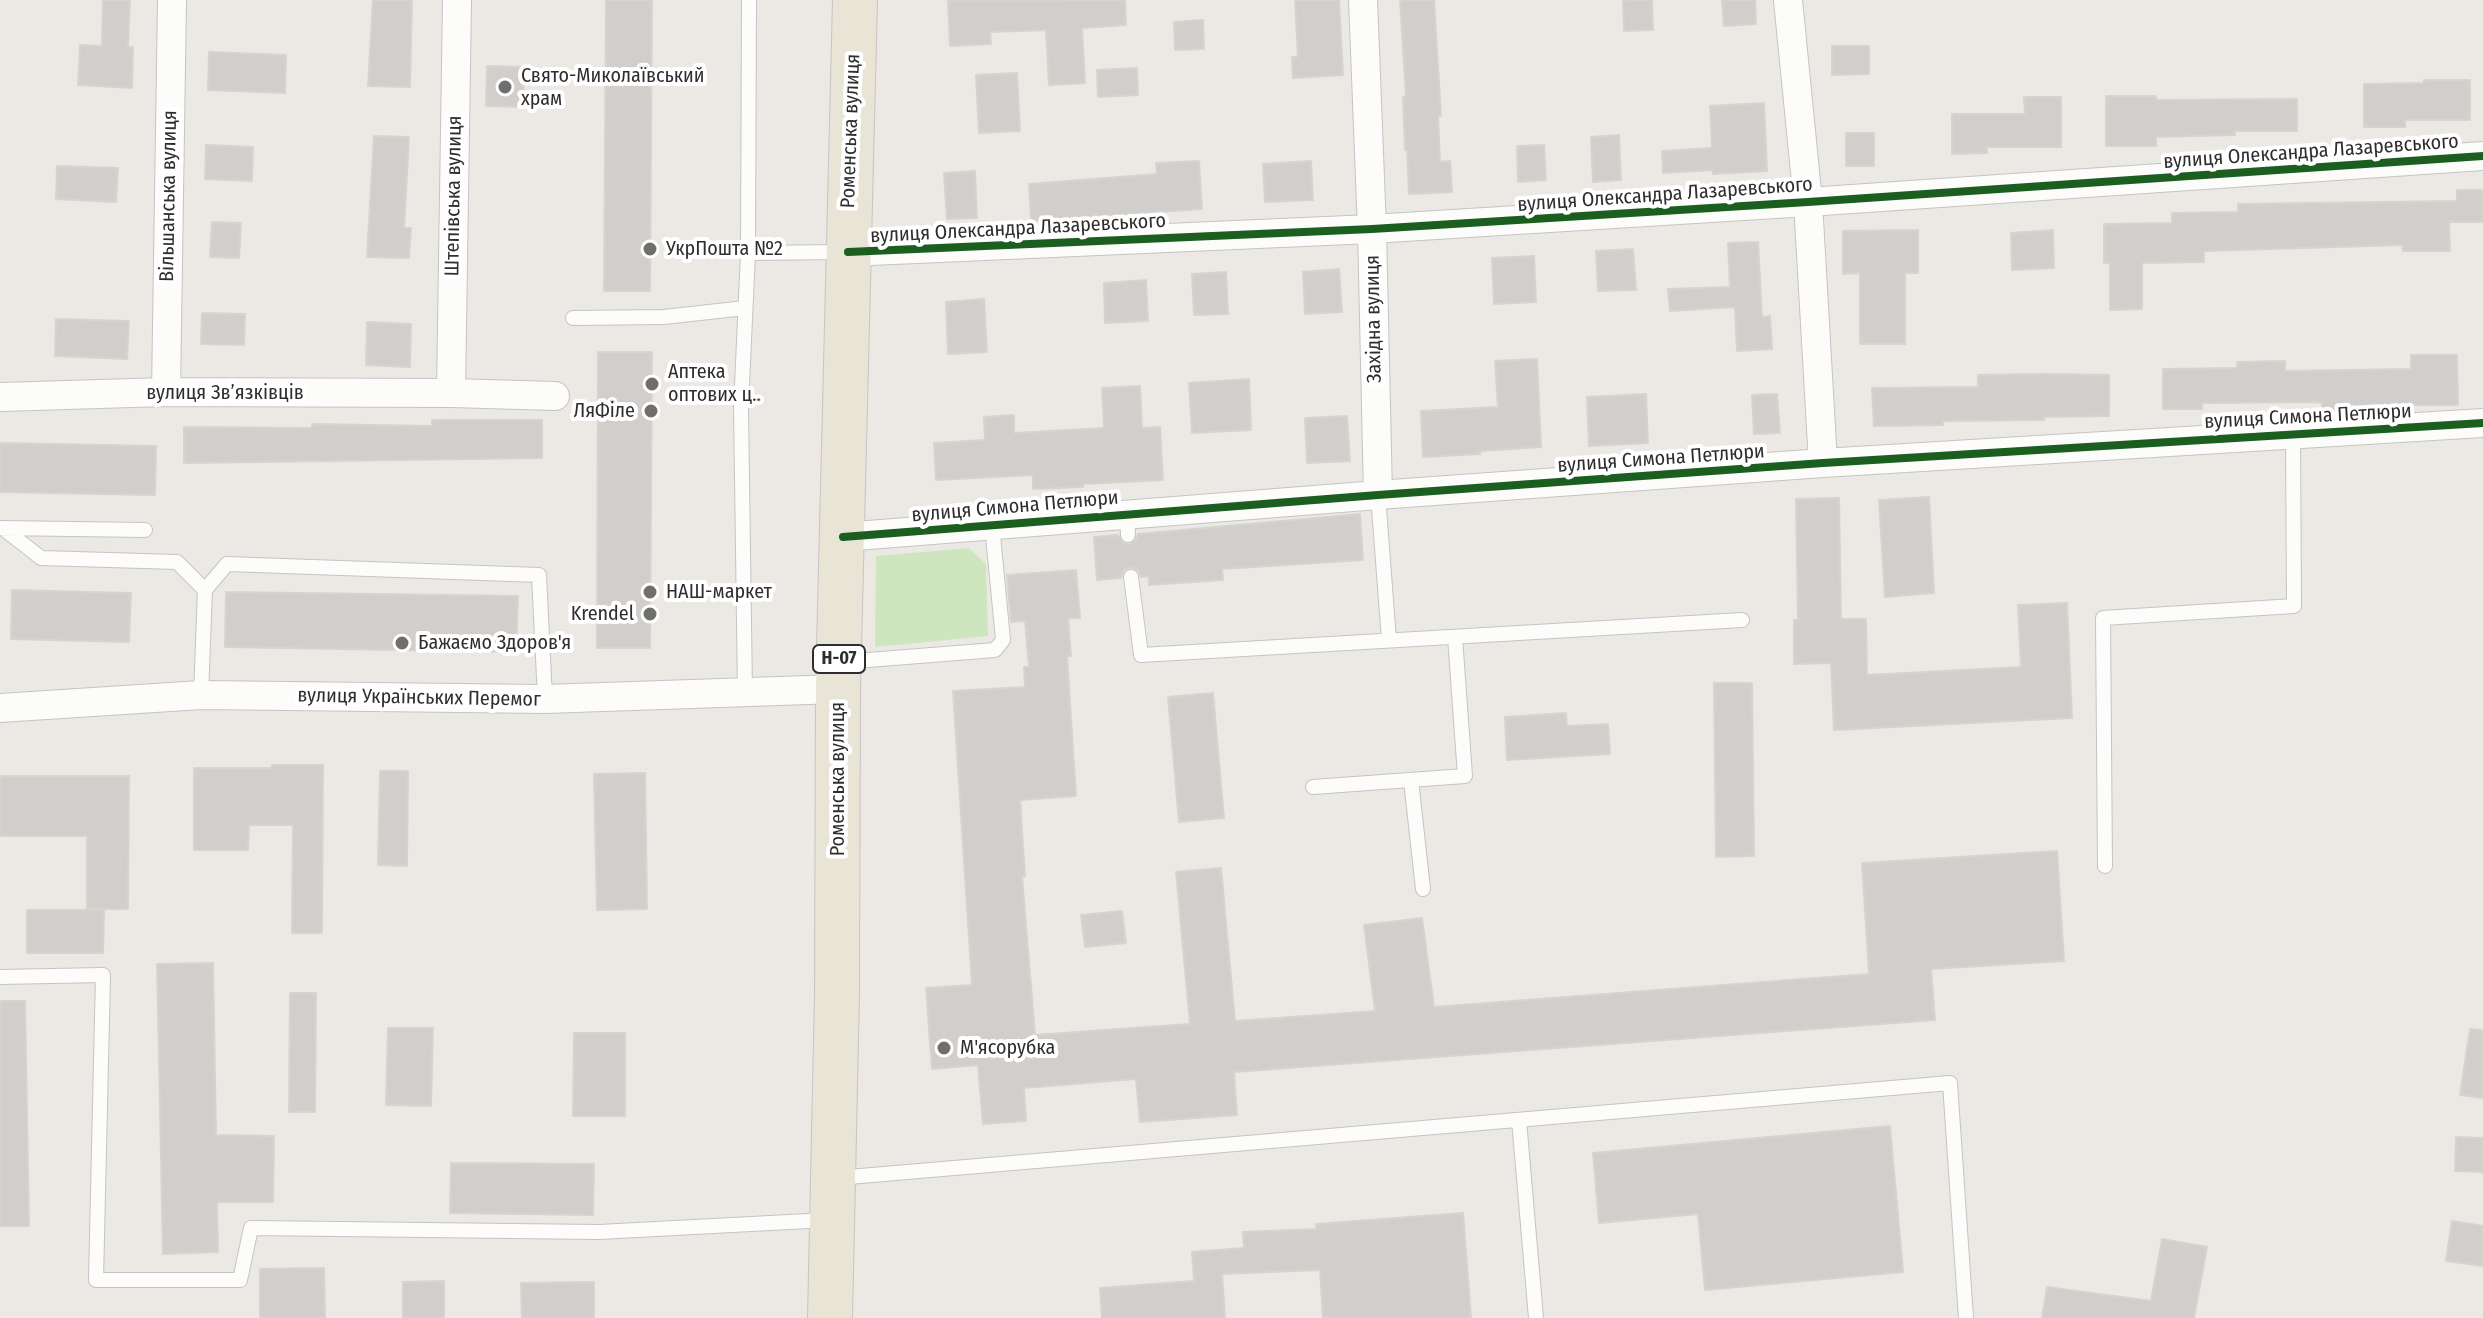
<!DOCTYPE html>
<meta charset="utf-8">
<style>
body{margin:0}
canvas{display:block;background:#ece8e4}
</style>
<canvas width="2483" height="1318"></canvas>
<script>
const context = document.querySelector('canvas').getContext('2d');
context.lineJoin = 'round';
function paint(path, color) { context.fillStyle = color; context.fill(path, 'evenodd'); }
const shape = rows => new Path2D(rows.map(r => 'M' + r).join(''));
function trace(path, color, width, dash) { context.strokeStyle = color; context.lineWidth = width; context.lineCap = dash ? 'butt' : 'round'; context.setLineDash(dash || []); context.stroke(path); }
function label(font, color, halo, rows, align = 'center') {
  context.font = font + ' "Fira Sans Condensed",sans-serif'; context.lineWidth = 8; context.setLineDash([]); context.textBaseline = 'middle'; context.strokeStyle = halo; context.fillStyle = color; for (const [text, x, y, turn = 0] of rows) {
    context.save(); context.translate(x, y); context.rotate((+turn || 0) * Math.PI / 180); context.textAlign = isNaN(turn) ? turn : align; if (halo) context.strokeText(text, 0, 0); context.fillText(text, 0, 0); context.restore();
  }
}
paint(shape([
 [969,548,986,564,988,636,875,647,876,556]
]), '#cee6be');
const building = shape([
 [103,0,130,0,128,47,133,47,132,88,78,85,80,45,102,46,103,0],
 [373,0,412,0,410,87,368,86,373,0],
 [606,0,652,0,650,291,604,291,606,0],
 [1125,0,1126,25,1082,28,1085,83,1049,85,1046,30,990,32,991,44,950,46,948,1,1125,0],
 [1295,0,1339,0,1343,75,1293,78,1292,57,1298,57,1295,0],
 [1400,0,1434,0,1441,116,1438,116,1440,162,1450,161,1452,192,1409,194,1407,150,1405,150,1403,97,1406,97,1400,0],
 [1634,0,1652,0,1653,30,1624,31,1623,1,1634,0],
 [1722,0,1755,0,1756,24,1724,26,1722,0],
 [1203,20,1204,49,1175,50,1174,22,1203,20],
 [1832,46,1869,46,1869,74,1832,75,1832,46],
 [209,52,286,55,285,93,208,90,209,52],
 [487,66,524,67,523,107,486,106,487,66],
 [1137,68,1138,95,1098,97,1097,70,1137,68],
 [1017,73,1020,131,979,133,976,75,1017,73],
 [2424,80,2470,80,2470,120,2405,120,2405,127,2364,127,2364,84,2424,83,2424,80],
 [2106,96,2156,96,2156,100,2297,99,2297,131,2234,131,2235,135,2156,137,2156,146,2106,146,2106,96],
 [2024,97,2061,97,2061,147,1987,147,1987,153,1952,154,1952,114,2025,114,2024,97],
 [1764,103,1767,171,1713,174,1713,170,1663,173,1662,151,1712,148,1710,106,1764,103],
 [1846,133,1874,133,1874,166,1846,166,1846,133],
 [1619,135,1621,180,1593,182,1591,137,1619,135],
 [374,136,409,137,404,228,411,228,409,258,367,257,374,136],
 [206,145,253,147,252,181,205,179,206,145],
 [1544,145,1546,180,1518,182,1517,146,1544,145],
 [1199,161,1202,209,1031,221,1029,184,1157,174,1156,163,1199,161],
 [1311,161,1313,200,1265,202,1263,164,1311,161],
 [57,166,118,168,116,202,56,199,57,166],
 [975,171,977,218,947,219,944,173,975,171],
 [2457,190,2483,190,2483,222,2449,222,2450,251,2403,251,2402,245,2204,251,2204,262,2142,263,2142,309,2110,310,2110,263,2104,263,2104,224,2172,223,2172,213,2238,212,2238,204,2457,201,2457,190],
 [212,222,241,223,239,258,210,257,212,222],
 [1918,230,1918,273,1905,273,1905,344,1860,344,1860,273,1843,274,1843,231,1918,230],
 [2053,230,2054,268,2012,270,2011,233,2053,230],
 [1758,242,1762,317,1770,316,1772,349,1737,351,1735,307,1670,311,1668,289,1730,287,1728,243,1758,242],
 [1633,249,1636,290,1598,291,1596,251,1633,249],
 [1534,256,1536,302,1494,304,1492,258,1534,256],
 [1339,269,1342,312,1305,314,1303,272,1339,269],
 [1226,272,1228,314,1194,315,1192,274,1226,272],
 [1146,280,1148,321,1105,323,1104,283,1146,280],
 [984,299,987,352,948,354,946,302,984,299],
 [202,313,245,314,244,345,201,344,202,313],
 [56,319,129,321,127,359,55,356,56,319],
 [367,322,411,324,410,367,366,365,367,322],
 [598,352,652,352,650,648,597,648,598,352],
 [2411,355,2457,355,2458,405,2371,405,2371,410,2322,411,2322,402,2202,403,2202,409,2163,409,2163,369,2237,368,2237,362,2285,361,2285,371,2411,369,2411,355],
 [1537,359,1541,447,1480,451,1480,454,1423,457,1421,411,1498,407,1495,361,1537,359],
 [2044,374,2109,375,2109,416,2044,417,2044,420,1943,421,1943,425,1874,426,1872,388,1978,387,1978,375,2044,374],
 [1249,379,1251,430,1192,433,1189,383,1249,379],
 [1140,386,1142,428,1160,427,1163,480,1083,484,1083,487,1033,489,1033,475,936,480,934,443,985,440,984,417,1014,415,1014,433,1104,428,1102,388,1140,386],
 [1646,394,1648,443,1589,446,1587,397,1646,394],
 [1777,394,1780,433,1754,434,1752,395,1777,394],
 [1347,416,1350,461,1307,463,1305,418,1347,416],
 [432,420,542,420,542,458,184,463,184,427,312,428,312,424,432,426,432,420],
 [0,443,156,446,155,495,0,492,0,443],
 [1929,497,1934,593,1885,597,1879,500,1929,497],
 [1839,498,1841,619,1866,619,1867,675,2021,667,2018,605,2067,603,2072,718,1834,730,1831,663,1794,664,1794,620,1798,620,1796,499,1839,498],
 [1360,514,1363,560,1222,569,1223,580,1149,585,1149,576,1141,577,1138,570,1131,567,1124,570,1121,578,1097,580,1094,537,1118,535,1123,543,1129,545,1136,540,1138,534,1360,514],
 [1076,570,1080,618,1068,618,1071,656,1067,656,1076,796,1020,800,1025,876,1022,877,1035,1035,1190,1024,1176,872,1221,868,1235,1021,1375,1011,1364,925,1422,918,1434,1007,1869,974,1862,863,2057,851,2064,961,1931,969,1935,1020,1234,1072,1237,1115,1140,1122,1136,1079,1024,1088,1026,1121,983,1124,978,1065,932,1069,926,988,972,985,953,691,1025,687,1024,667,1029,667,1025,621,1011,622,1007,575,1076,570],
 [12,590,131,593,129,642,11,639,12,590],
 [226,592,518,596,516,652,225,647,226,592],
 [1714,683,1752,683,1754,856,1716,857,1714,683],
 [1213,693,1224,818,1179,822,1168,697,1213,693],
 [1566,713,1567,726,1608,724,1610,754,1507,760,1505,717,1566,713],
 [272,765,323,765,322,933,292,933,293,825,249,825,248,850,194,850,194,768,272,768,272,765],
 [380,771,408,771,407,866,378,865,380,771],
 [645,773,647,909,597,910,594,774,645,773],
 [0,776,129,776,128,909,87,909,87,836,0,836,0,776],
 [27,910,104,910,103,953,27,953,27,910],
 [1122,911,1126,943,1085,947,1081,915,1122,911],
 [213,963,216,1135,274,1136,273,1202,217,1202,218,1252,163,1254,157,964,213,963],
 [290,993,316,993,315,1112,289,1112,290,993],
 [0,1001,25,1001,29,1226,0,1226,0,1001],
 [388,1028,433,1028,431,1106,386,1105,388,1028],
 [2470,1029,2483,1030,2483,1098,2460,1095,2470,1029],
 [574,1033,625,1033,625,1116,573,1116,574,1033],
 [1890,1126,1903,1272,1705,1290,1698,1214,1599,1223,1593,1153,1890,1126],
 [2456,1137,2483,1138,2483,1172,2455,1171,2456,1137],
 [451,1163,594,1164,593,1215,450,1213,451,1163],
 [1463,1213,1471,1318,1323,1318,1320,1270,1222,1274,1225,1318,1102,1318,1100,1288,1194,1281,1192,1252,1244,1248,1243,1232,1316,1229,1316,1224,1463,1213],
 [2452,1221,2483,1226,2483,1266,2446,1261,2452,1221],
 [2162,1239,2207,1247,2194,1318,2042,1318,2047,1287,2151,1301,2162,1239],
 [324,1268,325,1318,260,1318,260,1269,324,1268],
 [444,1281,444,1318,403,1318,403,1282,444,1281],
 [594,1282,594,1318,522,1318,521,1283,594,1282]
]);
paint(building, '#d1cecb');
trace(building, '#d7d4d0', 2);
const lane = shape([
 [748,253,843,252],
 [573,318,664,317,745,308],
 [1378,495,1389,640],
 [1127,514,1128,535],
 [0,528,145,530],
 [4,529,41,558,177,562,205,590],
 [1131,577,1141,655,1742,620],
 [843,662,995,650,1003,640,992,525],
 [745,693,741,407,748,253,749,0],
 [201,695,205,590,227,564,539,575,545,699],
 [1411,780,1423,889],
 [1313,787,1465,776,1455,637],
 [2105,866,2103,618,2294,606,2293,434],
 [0,977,103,975,96,1280,240,1280,251,1228,599,1232,827,1220],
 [1519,1120,1536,1318],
 [837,1178,1950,1083,1966,1318]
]);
const street = shape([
 [1363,0,1372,229,1378,495],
 [1788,0,1808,202,1823,463],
 [848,252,1372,229,1808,202,2483,156],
 [166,392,172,0],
 [451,393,457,0],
 [0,397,166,392,451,393,555,396],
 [843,537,1378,495,1823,463,2483,423],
 [0,708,201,695,545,699,838,689]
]);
const primary = shape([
 [830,1318,837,994,838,689,855,0]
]);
trace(lane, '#c5c4c5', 16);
trace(street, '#c5c4c5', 30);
trace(primary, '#c6c5c4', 46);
trace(lane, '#fcfcfb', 14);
trace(street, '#fcfcfb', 28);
trace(primary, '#e8e4d6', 44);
trace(shape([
 [848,252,1372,229,1808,202,2483,156],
 [843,537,1378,495,1823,463,2483,423]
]), '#1b5e20', 8);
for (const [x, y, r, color] of [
 [505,87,8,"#706f6e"],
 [650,249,8,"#706f6e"],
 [652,384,8,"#706f6e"],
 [651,411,8,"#706f6e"],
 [650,592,8,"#706f6e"],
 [650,614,8,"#706f6e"],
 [402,643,8,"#706f6e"],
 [944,1048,8,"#706f6e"]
]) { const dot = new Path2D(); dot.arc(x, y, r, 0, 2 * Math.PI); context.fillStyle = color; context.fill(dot); trace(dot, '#fff', 3); }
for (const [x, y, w] of [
 [839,659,52]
]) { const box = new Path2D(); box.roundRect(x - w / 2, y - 14, w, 28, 6); context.fillStyle = '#fff'; context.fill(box); trace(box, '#2e2e2e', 2); }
label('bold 18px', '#2e2e2e', null, [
 ["Н-07",839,659]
]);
label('20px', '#2e2e2e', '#fff', [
 ["Свято-Миколаївський",521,76],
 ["храм",521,99],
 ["УкрПошта №2",666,249],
 ["Аптека",668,372],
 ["оптових ц..",668,395],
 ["ЛяФіле",635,411,"right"],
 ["НАШ-маркет",666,592],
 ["Krendel",634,614,"right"],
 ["Бажаємо Здоров'я",418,643],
 ["М'ясорубка",960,1048]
], 'left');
label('20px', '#2e2e2e', '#fff', [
 ["Роменська вулиця",851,131,-88],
 ["вулиця Олександра Лазаревського",2311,152,-4],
 ["вулиця Олександра Лазаревського",1665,195,-4],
 ["Вільшанська вулиця",169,196,-89],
 ["Штепівська вулиця",454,196,-89],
 ["вулиця Олександра Лазаревського",1018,229,-3],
 ["Західна вулиця",1374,319,-91],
 ["вулиця Звʼязківців",225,393],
 ["вулиця Симона Петлюри",2308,417,-3],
 ["вулиця Симона Петлюри",1661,459,-4],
 ["вулиця Симона Петлюри",1015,507,-5],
 ["вулиця Українських Перемог",419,698,1],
 ["Роменська вулиця",838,779,-90]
]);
</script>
